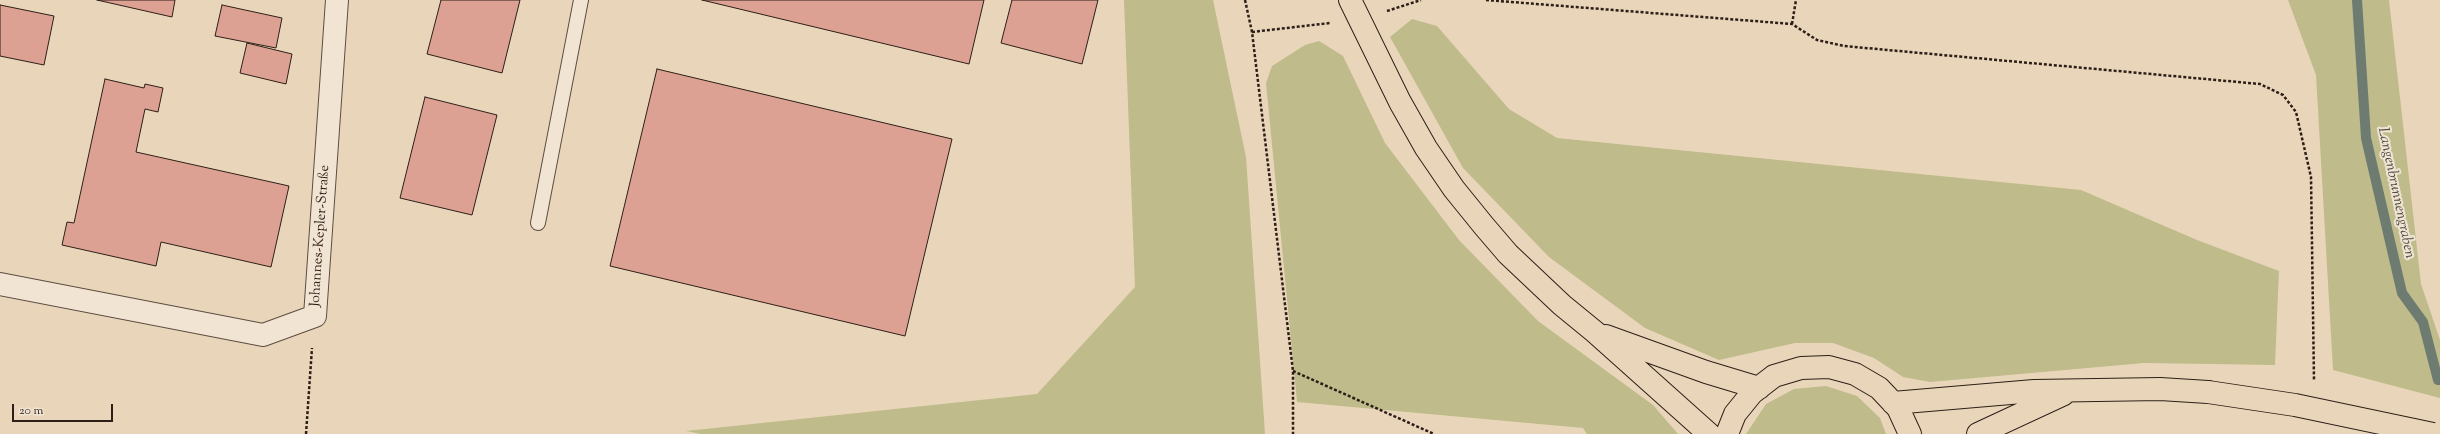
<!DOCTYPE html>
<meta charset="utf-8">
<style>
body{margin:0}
#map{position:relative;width:2440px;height:434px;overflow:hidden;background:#e9d6ba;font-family:"Sorts Mill Goudy",serif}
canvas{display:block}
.scale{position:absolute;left:12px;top:404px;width:101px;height:18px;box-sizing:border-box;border:2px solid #2d1f18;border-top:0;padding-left:5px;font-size:12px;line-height:14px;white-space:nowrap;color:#2d1f18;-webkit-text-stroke:3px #f1e4d2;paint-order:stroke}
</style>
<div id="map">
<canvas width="2440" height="434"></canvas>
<div class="scale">20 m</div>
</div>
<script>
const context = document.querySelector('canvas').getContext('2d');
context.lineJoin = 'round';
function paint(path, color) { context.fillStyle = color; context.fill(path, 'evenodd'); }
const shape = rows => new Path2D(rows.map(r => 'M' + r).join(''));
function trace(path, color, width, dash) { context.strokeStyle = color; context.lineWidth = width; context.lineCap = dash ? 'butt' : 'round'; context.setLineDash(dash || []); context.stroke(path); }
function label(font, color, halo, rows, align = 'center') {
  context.font = font + ' "Sorts Mill Goudy",serif'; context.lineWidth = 4; context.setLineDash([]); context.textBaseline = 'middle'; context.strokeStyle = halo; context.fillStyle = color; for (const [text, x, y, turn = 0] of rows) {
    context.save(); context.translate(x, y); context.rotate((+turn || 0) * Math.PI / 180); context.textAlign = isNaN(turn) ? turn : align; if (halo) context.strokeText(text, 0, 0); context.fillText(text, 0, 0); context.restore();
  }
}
paint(shape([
 [1124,0,1213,0,1246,157,1265,434,701,434,686,431,1037,394,1135,287],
 [2288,0,2389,0,2421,284,2440,340,2440,398,2333,370,2316,75],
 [1412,19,1437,26,1509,109,1557,138,2081,190,2197,240,2279,271,2275,365,2144,363,1930,382,1903,377,1874,358,1833,343,1795,343,1719,360,1645,328,1549,257,1463,168,1390,37],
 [1319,41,1343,56,1385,143,1459,240,1538,321,1653,405,1678,434,1587,434,1583,428,1297,402,1266,83,1272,66,1305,45],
 [1826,386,1857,396,1880,418,1886,434,1746,434,1766,404,1794,389]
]), '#bfbb8a');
trace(shape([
 [2357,0,2366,138,2402,293,2423,322,2438,380,2440,380]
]), '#6d7b71', 10);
const building = shape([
 [97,0,175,0,172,17,97,0],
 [441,0,520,0,502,73,427,54,441,0],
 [702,0,984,0,969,64,702,0],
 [1012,0,1098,0,1082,64,1001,43,1012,0],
 [0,5,54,16,44,65,0,56,0,5],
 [222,5,282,18,276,48,215,36,222,5],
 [247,43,292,54,286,84,240,73,247,43],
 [657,69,952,139,905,336,610,266,657,69],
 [105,79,144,88,145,84,163,88,158,112,145,109,136,152,289,186,271,267,161,242,156,266,62,245,67,222,74,223,105,79],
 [425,97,497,115,472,215,400,198,425,97]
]);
paint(building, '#dda193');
trace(building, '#2d1f18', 1);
const service = shape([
 [538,223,581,0]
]);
const minor = shape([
 [0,284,263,335,315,316,337,0]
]);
const primary = shape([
 [1350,0,1400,102,1426,148,1454,189,1484,226,1508,254,1562,305,1595,332,1709,434],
 [1606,336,1706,372,1759,388],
 [1893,403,2034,391,2160,389,2208,392],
 [1727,434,1735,414,1752,393,1774,376,1801,368,1829,367,1855,374,1879,388,1898,408,1910,434],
 [1978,434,2064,394]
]);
trace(service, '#5c4d40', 16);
trace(minor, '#5c4d40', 24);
trace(primary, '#2d1f18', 24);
trace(shape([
 [1245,0,1252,32,1293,371,1293,434],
 [1486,0,1792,24,1817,40,1844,46,2260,84,2283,95,2296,112,2311,177,2314,380],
 [1387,11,1421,0],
 [1792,24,1796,0],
 [1252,32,1330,23],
 [1293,371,1434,434],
 [306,434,312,348]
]), '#2d1f18', 2.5, [3, 2]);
trace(service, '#f1e4d2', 14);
trace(minor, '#f1e4d2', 22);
trace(primary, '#e9d6ba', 22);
const primaryBridge = shape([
 [2208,392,2295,405,2433,434]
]);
trace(primaryBridge, '#2d1f18', 24, []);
trace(primaryBridge, '#e9d6ba', 22);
label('14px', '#2d1f18', '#f1e4d2', [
 ["Johannes-Kepler-Straße",321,236,-86]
]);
label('italic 15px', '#4d4d45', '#f1e4d2', [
 ["Langenbrunnengraben",2395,193,78]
]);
</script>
